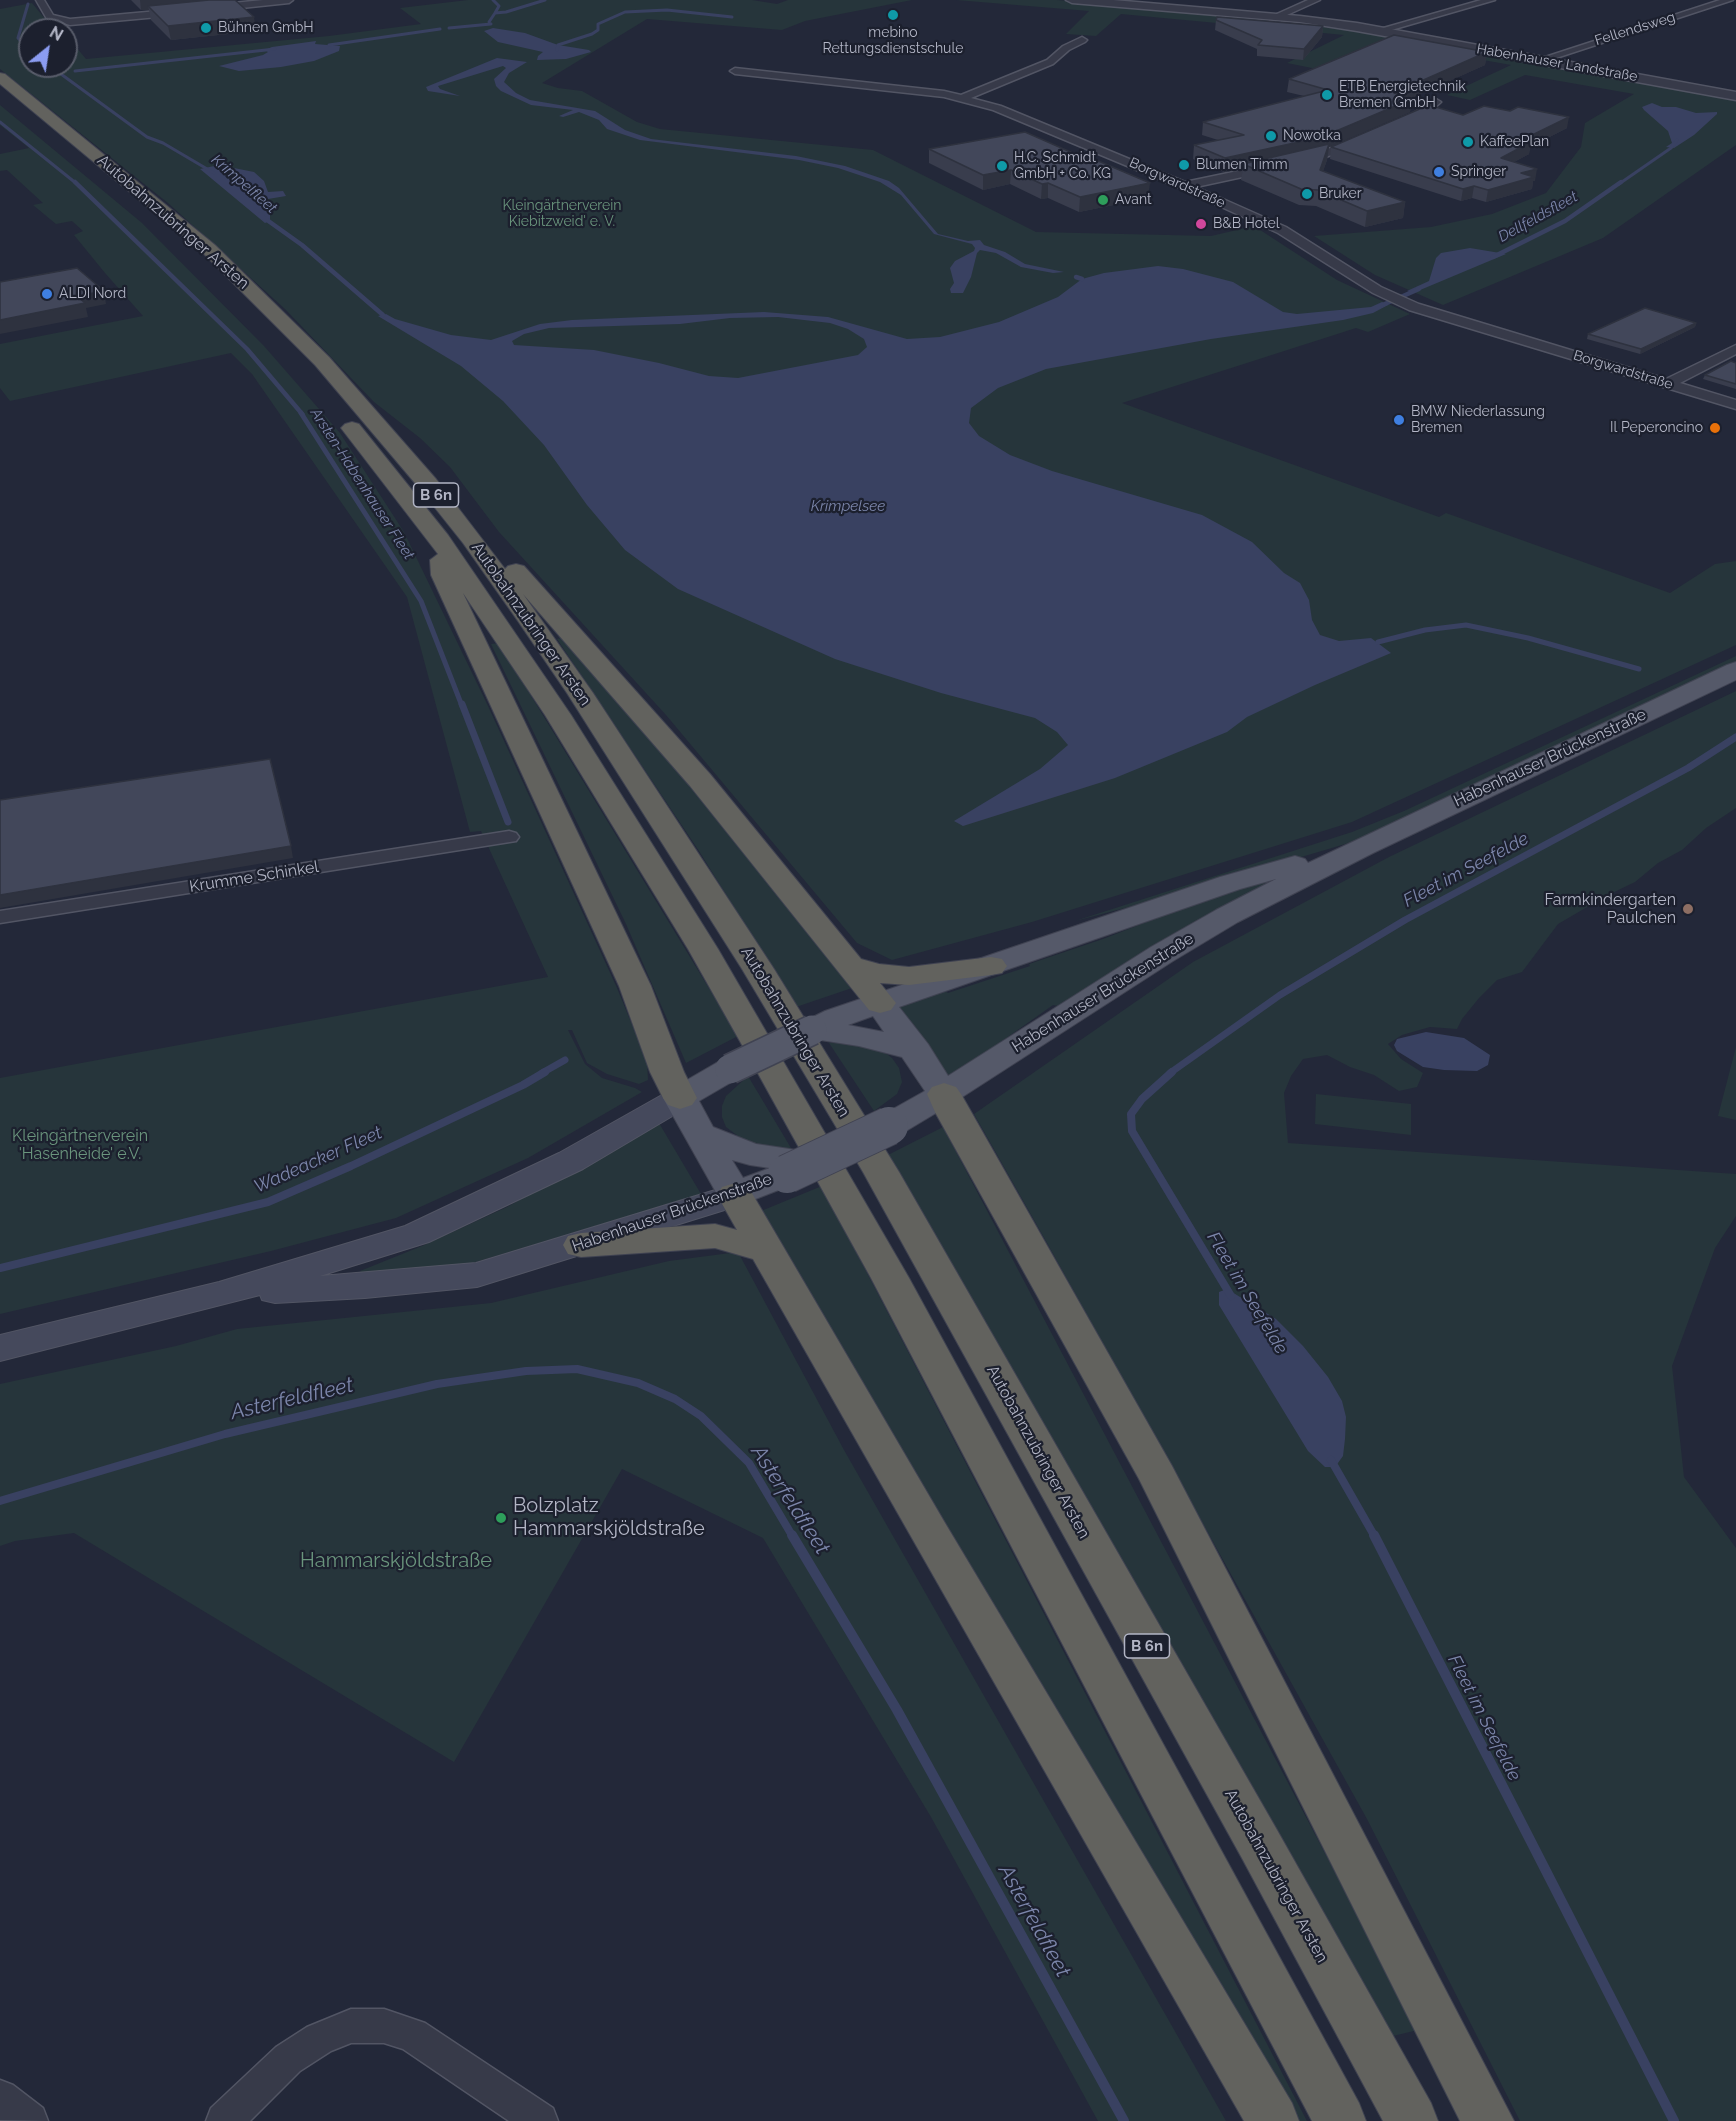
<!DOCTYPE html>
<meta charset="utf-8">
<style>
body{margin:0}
#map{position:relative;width:1736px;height:2121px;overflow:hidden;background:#232839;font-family:Raleway,sans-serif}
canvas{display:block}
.north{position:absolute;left:18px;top:18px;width:60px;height:60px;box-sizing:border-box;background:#1c202e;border:2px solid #585c6a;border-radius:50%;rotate:30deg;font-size:16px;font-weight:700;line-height:24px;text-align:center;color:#b2b5c5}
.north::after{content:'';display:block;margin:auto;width:21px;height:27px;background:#8b9cf1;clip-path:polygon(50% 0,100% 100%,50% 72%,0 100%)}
</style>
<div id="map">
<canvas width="1736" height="2121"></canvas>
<div class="north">N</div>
</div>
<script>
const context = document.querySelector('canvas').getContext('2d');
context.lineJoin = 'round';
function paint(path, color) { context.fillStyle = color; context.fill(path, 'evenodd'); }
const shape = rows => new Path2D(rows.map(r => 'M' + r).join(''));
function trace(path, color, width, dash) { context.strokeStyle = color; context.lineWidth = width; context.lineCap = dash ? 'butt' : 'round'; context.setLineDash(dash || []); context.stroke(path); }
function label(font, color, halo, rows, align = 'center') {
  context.font = font + ' Raleway,sans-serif'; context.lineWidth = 4.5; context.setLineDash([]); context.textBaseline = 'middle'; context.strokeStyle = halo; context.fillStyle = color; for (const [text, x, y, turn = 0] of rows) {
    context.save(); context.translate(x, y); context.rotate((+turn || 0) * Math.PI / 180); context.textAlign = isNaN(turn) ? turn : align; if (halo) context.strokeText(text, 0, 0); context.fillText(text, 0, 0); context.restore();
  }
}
paint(shape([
 [468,0,752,0,777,4,788,0,912,0,805,21,782,30,647,19,542,83,558,88,582,91,637,122,660,129,873,150,1036,232,1211,236,1254,226,1337,280,1410,314,1368,332,1356,328,1122,403,1439,517,1446,513,1670,593,1715,564,1736,561,1736,645,1352,822,1032,922,892,960,857,943,666,715,499,532,450,467,420,438,374,402,285,309,168,203,0,69,0,9,32,3,46,20,60,24,62,30,30,30,30,66,66,66,66,35,86,59,329,36,421,24,400,8],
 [956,0,1057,0,1187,11,1372,33,1736,98,1736,145,1603,238,1443,305,1375,275,1314,236,1431,227,1492,214,1546,193,1581,147,1585,123,1634,94,1525,75,1470,100,1447,95,1511,65,1399,45,1322,70,1287,63,1344,35,1121,14,1096,36,1066,34,1089,11],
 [0,105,142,223,264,346,340,433,404,532,488,706,617,988,647,1061,648,1080,639,1084,607,1074,587,1063,572,1030,568,1030,585,1064,602,1078,635,1088,642,1092,528,1158,396,1218,271,1251,0,1314,0,1078,548,977,481,831,470,832,407,597,252,374,231,353,10,401,0,388,0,344,143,316,105,273,74,235,83,231,72,221,56,224,33,205,43,203,7,170,0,171,0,154,29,148,0,125],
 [568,636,855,987,796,1007,699,851,557,639],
 [499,643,738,1036,686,1063,626,924,491,644],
 [1736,656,1736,663,1352,842,1298,858,1227,874,1152,901,1075,921,1352,832,1404,811],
 [1736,691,1736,808,1706,828,1682,850,1658,863,1635,882,1606,896,1558,924,1522,972,1497,980,1479,998,1462,1019,1457,1029,1430,1027,1402,1035,1388,1044,1401,1059,1423,1073,1417,1087,1399,1091,1374,1075,1350,1067,1327,1055,1303,1059,1291,1076,1284,1093,1288,1143,1736,1174,1736,1216,1715,1248,1672,1366,1684,1477,1736,1548,1736,2121,1520,2121,1367,1819,1047,1243,974,1114,1193,962,1389,857],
 [1270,879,1274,880,1202,918,1058,1006,1053,1005,947,1080,893,1008,945,991,948,993,1030,966,1029,964,1103,939,1211,897],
 [848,1041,880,1049,892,1058,899,1068,902,1082,897,1094,874,1111,829,1043],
 [1736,1047,1736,1120,1718,1116],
 [748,1076,791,1148,775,1149,746,1142,726,1127,722,1117,722,1106,726,1096],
 [1316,1094,1411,1104,1411,1135,1315,1124],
 [659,1123,701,1194,476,1262,425,1271,362,1274,360,1271,422,1246,507,1207],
 [943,1127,1418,2030,1393,2036,888,1155],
 [822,1186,1307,2121,1295,2121,761,1211],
 [738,1252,844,1450,1226,2121,1098,2121,931,1817,763,1538,622,1469,454,1762,74,1533,15,1541,0,1546,0,1384,176,1346,237,1329,491,1303,669,1261]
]), '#26353b');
paint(shape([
 [493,28,525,33,558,45,589,50,591,52,566,59,537,60,538,56,543,52,498,42,484,31],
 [316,41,315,44,340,46,339,51,314,61,281,67,239,71,219,66,263,55,268,52,265,50,272,47],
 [497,58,527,62,509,73,504,82,516,93,530,100,595,111,625,130,651,139,796,156,845,166,889,181,899,188,938,234,968,241,980,240,984,245,1005,252,1025,264,1064,272,1053,273,1021,267,996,253,980,250,977,253,971,277,963,293,951,293,950,289,954,283,950,268,955,261,974,251,975,248,972,244,934,234,901,195,880,182,838,168,799,160,640,140,607,129,599,120,579,112,563,117,559,116,573,110,531,105,501,91,496,86,494,79,506,68,503,66,438,86,440,89,460,96,428,91,426,87],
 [1652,103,1662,107,1676,107,1696,113,1717,112,1717,114,1694,135,1674,148,1666,147,1672,143,1668,131,1644,110,1642,107],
 [219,165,254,172,264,181,268,192,283,191,286,196,262,200,263,204,276,206,270,212,270,221,265,223,200,169],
 [1470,248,1506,254,1413,293,1407,291,1429,281,1436,258,1441,253],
 [1158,266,1183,269,1233,282,1283,312,1297,314,1371,307,1382,302,1388,305,1373,313,1343,320,1211,339,1046,369,998,388,971,408,969,423,979,436,1010,455,1052,471,1202,515,1252,542,1284,573,1300,583,1309,600,1312,620,1320,635,1339,641,1371,638,1391,653,1315,685,1247,717,1227,732,1115,778,963,826,954,821,1040,769,1068,745,1057,732,1035,718,941,693,835,659,678,589,625,550,587,505,544,445,503,401,461,366,378,316,386,314,395,319,451,335,491,340,540,324,572,320,764,312,828,317,907,339,940,337,999,322,1058,297,1082,279,1104,273],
 [778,317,830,323,848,329,864,339,867,347,858,355,738,378,709,376,659,363,594,350,514,345,512,341,524,334,549,328,680,324,730,318],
 [1426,1032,1464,1038,1490,1055,1488,1065,1477,1071,1444,1070,1423,1067,1397,1051,1394,1045,1397,1039],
 [1227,1289,1276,1319,1303,1346,1328,1377,1342,1401,1346,1417,1345,1439,1343,1456,1335,1467,1325,1467,1308,1451,1219,1305,1219,1292]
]), '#394161');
trace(shape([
 [493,0,499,6,495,13],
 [28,4,18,38,30,51],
 [489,22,495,13,506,12,545,0],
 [449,28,491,24],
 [329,45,440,29],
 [557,50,558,45,592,34,598,30,598,24,625,12,667,10,732,17],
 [50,66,147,137,163,143,214,173],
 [75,71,275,49],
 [0,122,77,184],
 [1619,184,1671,148,1677,140]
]), '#394161', 3);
trace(shape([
 [75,182,247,349,303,415],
 [260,215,302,245,383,315],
 [1493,257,1565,221,1621,182],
 [1076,277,1082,279],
 [1378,307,1419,289]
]), '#394161', 4.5);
trace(shape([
 [301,413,421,601,462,706],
 [1378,642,1425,630,1466,625,1528,638,1639,669]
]), '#394161', 5);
trace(shape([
 [462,704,508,822],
 [542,1073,565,1060],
 [1170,1073,1280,995,1405,920,1688,768,1736,737]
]), '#394161', 7);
trace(shape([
 [1172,1072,1142,1099,1131,1114,1132,1131,1231,1296],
 [0,1268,268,1202,351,1166,523,1085,545,1072],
 [1331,1460,1375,1537],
 [0,1501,225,1434,437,1384,526,1371,577,1369,638,1383,675,1399,701,1416,749,1463,793,1537]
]), '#394161', 8);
trace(shape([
 [792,1535,897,1710,1124,2121],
 [1374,1535,1674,2121]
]), '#394161', 10);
const minor = shape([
 [36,0,44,0,53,15,70,19,180,9,185,12,180,15,70,25,47,19,36,0],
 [263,0,293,0,289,3,213,11,208,8,213,5,263,0],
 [1308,0,1320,0,1276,20,1268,18,1308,0],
 [1481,0,1495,0,1381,33,1373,31,1481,0],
 [1720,0,1733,0,1544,62,1536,60,1720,0],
 [1082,37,1087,40,1085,42,1069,50,1053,64,971,98,1001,106,1185,182,1305,157,1356,139,1364,139,1364,143,1312,162,1196,187,1286,227,1381,287,1419,304,1666,379,1736,345,1736,354,1680,383,1736,400,1736,409,1409,310,1373,293,1278,233,1180,188,993,110,944,97,735,74,730,71,735,68,944,91,961,95,1047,60,1063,46,1082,37],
 [1436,99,1441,102,1428,114,1410,123,1401,121,1436,99],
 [509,831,516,833,519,837,516,841,0,923,0,911,509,831],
 [351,2009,384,2009,425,2023,553,2108,558,2121,509,2121,403,2049,384,2043,351,2043,331,2051,300,2071,250,2121,206,2121,211,2108,276,2047,307,2027,351,2009],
 [0,2080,13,2085,43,2108,48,2121,0,2120,0,2080]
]);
const tertiary = shape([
 [1066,0,1113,0,1300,16,1357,23,1736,92,1736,100,1357,31,1300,22,1072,3,1066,0]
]);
const secondary = shape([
 [680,1088,691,1091,696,1098,691,1105,583,1169,429,1242,320,1276,476,1263,735,1184,747,1187,752,1195,747,1203,477,1287,365,1298,275,1303,262,1300,260,1295,0,1361,0,1335,219,1282,405,1226,559,1153,669,1091,680,1088]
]);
const primary = shape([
 [1736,662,1736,680,1373,853,1238,922,1173,961,956,1101,901,1134,889,1137,877,1134,872,1126,877,1118,925,1091,902,1057,859,1046,801,1037,796,1030,801,1023,825,1011,1220,877,1295,856,1305,859,1308,863,1727,665,1736,662],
 [1276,879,1216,910,1151,947,948,1076,928,1044,899,1007,1240,889,1276,879],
 [873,1016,884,1032,848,1025,873,1016],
 [730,1059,742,1062,747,1069,742,1076,699,1101,713,1127,756,1144,823,1154,828,1162,823,1170,811,1173,804,1172,799,1182,735,1207,722,1203,663,1098,668,1091,718,1062,730,1059],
 [732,1160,750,1165,770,1168,743,1178,732,1160]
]);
const trunk = shape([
 [0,73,5,74,215,245,329,357,436,479,505,569,508,566,516,564,524,566,710,774,861,959,879,964,909,967,991,957,1002,959,1007,966,1002,973,991,975,909,985,880,983,896,1003,891,1010,880,1013,869,1010,690,786,523,594,593,693,774,969,899,1172,1277,1830,1431,2103,1438,2121,1383,2121,1243,1860,863,1172,742,969,567,693,518,621,463,543,420,489,315,365,203,253,0,84,0,73],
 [352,422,359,424,448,535,571,715,718,949,909,1278,1359,2103,1366,2121,1312,2121,871,1278,755,1068,688,949,545,715,463,593,651,986,684,1072,697,1098,692,1105,680,1109,668,1105,663,1098,650,1072,619,986,431,575,430,560,438,554,341,428,345,424,352,422],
 [944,1083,956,1087,961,1094,1172,1466,1514,2121,1460,2121,1139,1479,935,1112,927,1094,932,1087,944,1083],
 [735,1183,748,1187,753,1195,945,1523,1292,2103,1299,2121,1244,2121,753,1259,715,1248,581,1257,568,1254,563,1245,568,1236,581,1233,715,1224,737,1230,717,1195,722,1187,735,1183]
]);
trace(minor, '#525564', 3);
trace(tertiary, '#525564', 3);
trace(secondary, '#525564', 2);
trace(primary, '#404352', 2);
trace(trunk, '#3f4251', 2);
paint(minor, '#373a49');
paint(tertiary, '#373a49');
paint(secondary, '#45495c');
paint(primary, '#555969');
paint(trunk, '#62625e');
const primaryBridgeFar1 = shape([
 [730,1069,812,1030]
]);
const primaryBridge = shape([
 [787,1174,889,1126]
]);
trace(primaryBridgeFar1, '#404352', 32, []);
trace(primaryBridge, '#404352', 40, []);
trace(primaryBridgeFar1, '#555969', 29);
trace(primaryBridge, '#555969', 38);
paint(shape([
 [131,0,235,0,256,31,171,40,151,20,149,10,141,10],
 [1216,20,1323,26,1322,37,1303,60,1257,56,1257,49,1215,30],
 [1487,52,1485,65,1411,98,1412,99,1410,112,1329,147,1327,160,1323,171,1405,202,1403,218,1365,227,1316,206,1299,205,1241,180,1243,168,1224,172,1193,159,1194,145,1218,140,1202,135,1203,122,1304,96,1287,92,1289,79],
 [1510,111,1567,128,1530,147,1529,154,1514,162,1535,181,1533,181,1532,189,1486,202,1472,198,1461,201,1330,159,1331,147,1463,115],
 [929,149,1148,198,1079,212,1048,198,1041,199,1010,184,983,190,929,163],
 [1696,323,1695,327,1640,354,1587,339,1588,334],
 [1736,363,1736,389,1703,379,1705,375]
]), '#393d4d');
paint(shape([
 [140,0,224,0,148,6,149,10,141,10],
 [254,17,256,31,171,40,168,26],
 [1323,26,1322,37,1303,60,1304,49],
 [1487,52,1485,65,1392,107,1394,93],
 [1412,99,1410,112,1329,147,1327,160,1318,186,1243,164,1243,168,1224,172,1225,158],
 [1569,117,1567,128,1530,147,1529,154,1499,170,1501,158,1522,140],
 [1537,169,1535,181,1533,181,1532,189,1486,202,1488,190,1521,173],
 [1011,170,1010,184,983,190,983,175],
 [1048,183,1048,198,1041,199,1042,184],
 [1150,183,1148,198,1079,212,1080,197],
 [1474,186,1472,198,1461,201,1463,189],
 [1405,202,1403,218,1365,227,1367,211],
 [104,291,106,304,86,308,88,317,0,334,0,320,77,296],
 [1696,323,1695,327,1640,354,1641,349],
 [291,846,293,858,0,908,0,895]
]), '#2e323f');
const building = shape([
 [209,0,235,0,254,17,168,26,148,6,209,0],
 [1217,17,1323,26,1304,49,1258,45,1262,40,1216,20,1217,17],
 [1394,35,1487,52,1394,93,1412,99,1322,137,1225,158,1194,145,1244,135,1203,122,1328,90,1289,79,1394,35],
 [1429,105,1463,115,1484,106,1510,111,1518,107,1569,117,1522,140,1531,142,1501,158,1537,169,1521,173,1534,177,1488,190,1474,186,1463,189,1331,147,1429,105],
 [1025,132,1091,161,1096,160,1150,183,1080,197,1048,183,1042,184,1011,170,983,175,929,149,1025,132],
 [1329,144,1320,170,1405,202,1367,211,1318,190,1301,189,1243,164,1329,144],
 [77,268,104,291,77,296,85,303,0,320,0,282,77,268],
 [1645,308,1696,323,1641,349,1588,334,1645,308],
 [1731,361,1736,363,1736,384,1705,375,1731,361],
 [270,759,291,846,0,895,0,800,270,759]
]);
paint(building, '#42475a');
trace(building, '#2e323f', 1.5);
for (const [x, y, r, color] of [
 [893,15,6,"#0f9aa8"],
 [206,28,6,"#0f9aa8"],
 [1327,95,6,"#0f9aa8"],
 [1271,136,6,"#0f9aa8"],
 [1468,142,6,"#0f9aa8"],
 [1184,165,6,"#0f9aa8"],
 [1002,166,6,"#0f9aa8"],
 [1439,172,6,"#3f7fe0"],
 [1307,194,6,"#0f9aa8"],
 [1103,200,6,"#2e9e5b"],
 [1201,224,6,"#d1479c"],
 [47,294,6,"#3f7fe0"],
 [1399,420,6,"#3f7fe0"],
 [1715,428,6,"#e8710a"],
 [1688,909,6,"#8d6e63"],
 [501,1518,6,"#2e9e5b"]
]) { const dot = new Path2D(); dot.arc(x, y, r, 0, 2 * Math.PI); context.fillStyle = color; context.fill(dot); trace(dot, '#1c202e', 2); }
label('14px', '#b2b5c5', '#1c202e', [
 ["Bühnen GmbH",218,28],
 ["mebino",893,33,"center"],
 ["Rettungsdienstschule",893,49,"center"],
 ["ETB Energietechnik",1339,87],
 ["Bremen GmbH",1339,103],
 ["Nowotka",1283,136],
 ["KaffeePlan",1480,142],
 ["H.C. Schmidt",1014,158],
 ["GmbH + Co. KG",1014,174],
 ["Blumen Timm",1196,165],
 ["Springer",1451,172],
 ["Bruker",1319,194],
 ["Avant",1115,200],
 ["B&B Hotel",1213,224],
 ["ALDI Nord",59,294],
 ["BMW Niederlassung",1411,412],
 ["Bremen",1411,428],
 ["Il Peperoncino",1703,428,"right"]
], 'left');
label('14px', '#b2b5c5', '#1c202e', [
 ["Fellendsweg",1635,29,-17],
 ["Habenhauser Landstraße",1557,63,10],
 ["Borgwardstraße",1177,183,24],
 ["Borgwardstraße",1623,370,17]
]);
label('14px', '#6a957d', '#1c202e', [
 ["Kleingärtnerverein",562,206],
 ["Kiebitzweid' e. V.",562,222]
]);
label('italic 15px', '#7c86ab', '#1c202e', [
 ["Krimpelfleet",244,184,41],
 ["Dellfeldsfleet",1538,217,-29],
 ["Arsten-Habenhauser Fleet",362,484,57],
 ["Krimpelsee",848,506]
]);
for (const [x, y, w] of [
 [436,495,45],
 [1147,1646,45]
]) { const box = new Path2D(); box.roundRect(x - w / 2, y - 12, w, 24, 4.5); context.fillStyle = '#1c202e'; context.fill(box); trace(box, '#b2b5c5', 1.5); }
label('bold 15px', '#b2b5c5', null, [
 ["B 6n",436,495],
 ["B 6n",1147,1646]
]);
label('16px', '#b2b5c5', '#1c202e', [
 ["Autobahnzubringer Arsten",173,222,41],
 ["Autobahnzubringer Arsten",531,624,55],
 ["Habenhauser Brückenstraße",1550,758,-25],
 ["Krumme Schinkel",254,877,-9],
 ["Habenhauser Brückenstraße",1103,993,-32],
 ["Autobahnzubringer Arsten",795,1032,59],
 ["Habenhauser Brückenstraße",672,1213,-19],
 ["Autobahnzubringer Arsten",1038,1452,61],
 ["Autobahnzubringer Arsten",1276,1876,61]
]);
label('16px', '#b2b5c5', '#1c202e', [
 ["Farmkindergarten",1676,900],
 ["Paulchen",1676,918]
], 'right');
label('16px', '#6a957d', '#1c202e', [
 ["Kleingärtnerverein",80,1136],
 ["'Hasenheide' e.V.",80,1154]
]);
label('italic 18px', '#7c86ab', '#1c202e', [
 ["Fleet im Seefelde",1466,870,-28],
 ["Wadeacker Fleet",318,1160,-24],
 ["Fleet im Seefelde",1247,1293,59],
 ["Fleet im Seefelde",1484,1718,63]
]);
label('20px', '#b2b5c5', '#1c202e', [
 ["Bolzplatz",513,1506],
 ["Hammarskjöldstraße",513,1529]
], 'left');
label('20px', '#6a957d', '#1c202e', [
 ["Hammarskjöldstraße",396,1561]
]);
label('italic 21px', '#7c86ab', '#1c202e', [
 ["Asterfeldfleet",292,1399,-13],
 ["Asterfeldfleet",790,1500,57],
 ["Asterfeldfleet",1034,1921,61]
]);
</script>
